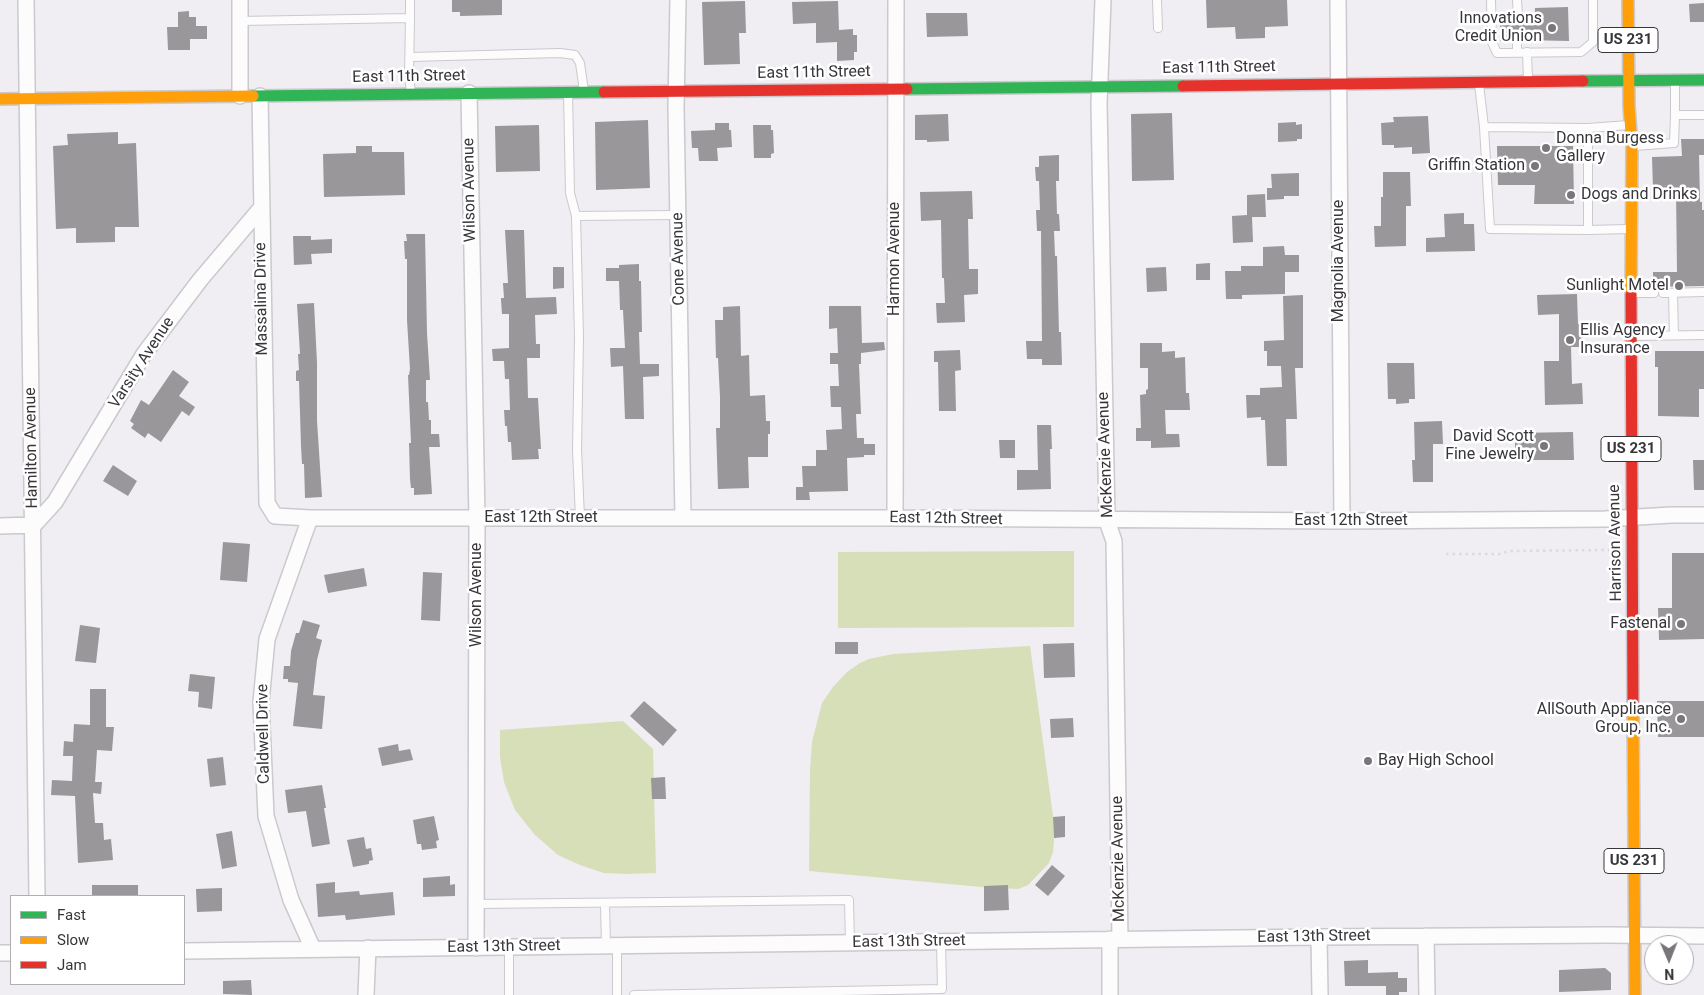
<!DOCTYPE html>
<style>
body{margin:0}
#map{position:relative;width:1704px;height:995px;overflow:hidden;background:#f0edf3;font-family:Roboto,sans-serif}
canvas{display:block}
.legend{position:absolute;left:10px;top:895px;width:175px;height:90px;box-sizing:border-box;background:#fff;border:1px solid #afaeb0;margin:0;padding:6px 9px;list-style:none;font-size:15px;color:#37353a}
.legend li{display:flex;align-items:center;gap:10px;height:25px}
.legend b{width:25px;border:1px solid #afaeb0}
.north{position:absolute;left:1644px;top:935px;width:50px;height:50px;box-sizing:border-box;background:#fff;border:1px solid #afaeb0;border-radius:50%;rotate:179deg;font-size:14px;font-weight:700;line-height:20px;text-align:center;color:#37353a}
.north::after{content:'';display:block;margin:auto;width:18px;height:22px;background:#78757b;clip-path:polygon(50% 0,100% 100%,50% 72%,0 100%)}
</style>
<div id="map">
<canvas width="1704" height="995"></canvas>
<ul class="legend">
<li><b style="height:6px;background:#30b455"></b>Fast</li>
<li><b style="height:6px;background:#ff9f0a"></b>Slow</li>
<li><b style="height:6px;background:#e5322d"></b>Jam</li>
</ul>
<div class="north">N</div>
</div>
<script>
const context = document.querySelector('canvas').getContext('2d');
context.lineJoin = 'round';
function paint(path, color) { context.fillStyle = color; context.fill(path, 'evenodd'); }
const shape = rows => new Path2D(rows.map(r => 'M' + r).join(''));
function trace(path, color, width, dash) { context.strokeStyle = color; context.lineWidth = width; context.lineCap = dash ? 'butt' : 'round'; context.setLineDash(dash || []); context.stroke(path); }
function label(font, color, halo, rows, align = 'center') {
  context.font = font + ' Roboto,sans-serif'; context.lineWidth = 5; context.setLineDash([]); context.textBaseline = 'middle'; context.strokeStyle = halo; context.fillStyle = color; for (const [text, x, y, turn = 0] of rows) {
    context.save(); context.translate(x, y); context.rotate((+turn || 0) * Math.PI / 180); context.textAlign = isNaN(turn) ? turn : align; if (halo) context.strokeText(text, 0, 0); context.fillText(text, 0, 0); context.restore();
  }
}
paint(shape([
 [1074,551,1074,627,838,628,838,552],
 [1030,646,1053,816,1054,841,1053,852,1049,863,1028,885,1018,889,981,887,809,871,810,770,812,742,822,703,833,687,847,672,860,663,869,659,893,654],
 [623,721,653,749,656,873,627,874,604,873,580,865,558,855,535,835,515,810,504,782,500,757,500,730]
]), '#d6dfb8');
paint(shape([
 [452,0,502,0,502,15,460,16,460,12,452,12],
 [1206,0,1287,0,1288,26,1265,27,1265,38,1236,39,1235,27,1207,28],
 [745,1,746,33,739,33,740,64,704,65,702,2],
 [838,1,839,30,853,29,853,35,857,35,857,52,854,52,854,60,837,61,837,42,816,43,816,23,793,24,792,2],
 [1704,3,1704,22,1690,22,1689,4],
 [1568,7,1569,41,1523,40,1520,35,1517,34,1512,37,1511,41,1500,41,1500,16,1512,16,1515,21,1519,22,1523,19,1524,16,1535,16,1535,8],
 [189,11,189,17,196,17,196,26,207,26,207,39,190,39,190,50,168,50,167,27,178,27,178,12],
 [926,13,967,13,968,36,927,37],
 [1172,113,1174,180,1132,181,1131,114],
 [948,114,949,141,927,142,927,140,915,140,915,115],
 [1428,116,1430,153,1412,154,1412,147,1394,148,1394,145,1382,145,1381,123,1394,122,1393,117],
 [648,120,650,188,596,190,595,122],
 [1296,122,1296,125,1302,124,1302,139,1297,139,1297,141,1278,142,1278,123],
 [715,123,729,123,729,130,731,130,732,147,717,148,718,161,699,161,698,148,692,148,691,131,715,130],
 [539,125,540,171,496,172,495,126],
 [753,125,771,125,771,130,773,130,774,153,771,154,771,158,754,158],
 [118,132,118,144,136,143,139,227,115,227,115,242,76,243,76,228,56,229,53,146,68,145,67,134],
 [1681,139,1704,139,1704,155,1699,155,1700,202,1702,202,1702,210,1704,210,1704,286,1653,287,1653,272,1677,272,1676,190,1653,190,1652,157,1682,156],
 [356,146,372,146,372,152,404,152,405,195,324,197,323,154,356,153],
 [1497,146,1573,146,1574,204,1534,204,1535,185,1498,185],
 [1059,155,1059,181,1056,181,1057,214,1059,214,1060,231,1054,231,1055,256,1057,256,1059,332,1061,332,1062,365,1042,365,1042,359,1027,359,1026,341,1042,341,1041,231,1037,231,1036,210,1040,210,1039,181,1036,181,1035,167,1039,167,1039,156],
 [1383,172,1410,172,1411,206,1406,206,1406,246,1375,247,1374,226,1381,226,1381,197,1383,197],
 [1299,173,1299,196,1284,196,1284,199,1267,200,1267,188,1272,188,1271,174],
 [972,191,973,219,968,219,969,269,978,269,978,294,964,295,965,322,937,323,936,303,945,303,944,278,942,278,941,220,921,221,920,192],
 [1265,194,1266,217,1252,217,1253,242,1233,243,1232,216,1247,215,1247,195],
 [1464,213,1464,224,1474,224,1475,251,1426,252,1426,238,1445,237,1444,214],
 [505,230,524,230,526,298,556,297,557,314,535,315,536,344,540,344,540,358,527,358,528,398,538,398,541,449,538,449,539,459,512,460,511,442,508,442,507,426,505,426,504,410,510,410,509,379,505,379,504,361,493,361,492,349,509,348,509,314,502,314,501,300,501,298,504,298,503,283,508,283],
 [406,234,425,234,427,333,430,380,426,380,426,402,428,402,429,420,431,420,431,434,439,434,440,447,429,447,432,494,414,495,414,488,411,488,410,479,409,443,411,443,408,375,409,375,410,369,407,320,407,259,405,259,404,241,407,241],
 [293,236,311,236,311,240,332,239,332,253,311,254,312,264,294,265],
 [1284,246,1285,255,1299,255,1299,272,1285,272,1285,294,1242,295,1242,299,1226,299,1225,271,1241,271,1241,266,1263,266,1263,247],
 [1210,263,1210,280,1196,280,1196,264],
 [639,264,639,281,641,281,642,332,639,332,640,364,659,364,659,376,643,377,644,419,625,419,623,366,611,367,610,348,625,348,623,310,620,310,619,281,606,281,606,268,619,268,619,265],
 [553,267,564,267,564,288,553,289],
 [1166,267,1167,291,1147,292,1146,268],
 [1577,294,1578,324,1581,323,1582,347,1571,347,1572,384,1582,383,1583,404,1545,405,1544,361,1559,361,1559,314,1538,315,1537,295],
 [1303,295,1303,368,1295,368,1297,419,1286,419,1287,466,1267,466,1265,420,1261,420,1261,417,1247,418,1246,395,1260,395,1260,388,1282,387,1281,366,1267,366,1267,351,1264,351,1264,341,1284,340,1283,296],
 [314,303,317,363,317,421,322,497,305,498,304,464,302,464,301,446,299,381,296,381,296,371,299,370,298,354,300,354,297,304],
 [740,306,741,356,749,355,750,396,765,395,766,421,770,421,770,434,768,434,768,457,748,457,749,488,718,489,716,428,720,428,720,397,718,358,716,358,715,320,723,320,723,307],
 [829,306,861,306,862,343,884,342,885,350,861,353,861,364,859,364,861,414,856,414,857,438,864,438,864,444,875,444,875,455,864,455,864,457,847,458,848,491,809,492,810,500,796,500,796,487,803,487,802,466,816,466,816,450,827,450,826,430,842,429,841,407,831,407,830,386,839,386,838,364,830,364,830,353,838,353,837,328,829,329],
 [1140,343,1162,343,1162,352,1175,351,1175,358,1185,357,1186,393,1189,393,1190,410,1165,410,1166,434,1179,434,1180,447,1151,448,1151,441,1136,441,1136,428,1141,428,1140,395,1146,394,1146,390,1148,389,1148,368,1140,368],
 [960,350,961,370,955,371,956,411,939,411,938,362,934,362,934,351],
 [1655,351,1704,351,1704,389,1699,389,1699,417,1658,416,1658,367,1655,367],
 [1387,363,1414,363,1415,399,1409,399,1409,403,1396,404,1396,399,1388,399],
 [173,370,189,382,179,396,195,407,189,416,182,411,161,442,148,433,145,438,131,428,134,424,130,421,141,400,149,405],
 [1442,421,1443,444,1433,444,1433,482,1413,482,1412,460,1415,460,1414,422],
 [1037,425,1051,425,1052,449,1050,449,1051,489,1017,490,1017,470,1038,470],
 [1573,432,1574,460,1515,460,1515,433],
 [999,440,1015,440,1015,458,1000,458],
 [1693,460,1704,460,1704,490,1694,490],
 [113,465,137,481,128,496,103,481],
 [223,542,250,544,247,582,220,580],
 [1672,553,1704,553,1704,639,1659,640,1658,608,1672,608],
 [364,568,367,586,328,593,324,575],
 [423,572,442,573,440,621,421,620],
 [303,620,320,625,316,638,322,640,317,660,313,695,325,696,322,729,293,726,298,683,288,682,288,679,283,679,284,666,290,666,291,651,296,633,299,633],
 [80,625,100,628,96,663,75,661],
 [835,642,858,642,858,654,835,654],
 [1074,643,1075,677,1044,678,1043,644],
 [190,674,215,677,212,709,198,707,199,692,188,691],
 [90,689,106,689,106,727,114,727,112,751,97,750,95,782,102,782,101,794,93,793,95,823,103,823,104,840,111,839,113,860,78,863,75,796,51,795,52,780,72,781,73,756,63,756,64,741,73,742,74,724,90,725],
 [644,701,677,730,663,746,630,716],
 [1657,701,1704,701,1704,737,1658,737],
 [1073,718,1074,737,1051,738,1050,719],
 [398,744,399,751,410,749,413,760,382,766,378,748],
 [223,757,226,785,210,787,207,759],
 [665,777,666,799,652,799,651,778],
 [322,785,326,808,324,808,330,844,312,847,306,811,288,813,285,790],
 [434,816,439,840,436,841,437,848,422,850,421,844,417,844,413,820],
 [1065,816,1065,837,1054,838,1053,817],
 [232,831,237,866,222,869,216,834],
 [364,837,366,849,371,848,373,860,369,861,369,864,353,867,347,840],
 [1052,865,1065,876,1048,896,1035,885],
 [450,876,450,885,455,884,455,896,423,897,423,878],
 [335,882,335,893,359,891,360,895,393,892,395,915,346,920,345,915,318,917,316,884],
 [92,885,138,885,138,896,92,896],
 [1008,885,1009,910,984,911,984,886],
 [222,888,222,911,197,912,196,889],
 [1368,960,1368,973,1398,972,1398,978,1407,978,1407,992,1399,992,1399,995,1386,995,1386,986,1345,986,1344,961],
 [1605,968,1611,973,1611,990,1559,992,1559,970],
 [251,980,252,995,223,994,223,981]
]), '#9a979b');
const lane = shape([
 [410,0,410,18],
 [1157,0,1158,28],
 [1491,0,1492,42,1497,53,1581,52,1593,42,1593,0],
 [1517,0,1518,16],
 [240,21,410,18,409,76,411,93],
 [1517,40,1517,52],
 [1527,52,1528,80],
 [410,57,560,53,575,55,580,63,584,91],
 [1675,82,1675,115],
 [1479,84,1484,127,1588,128,1588,230,1628,229],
 [568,93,570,193,576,216,678,215],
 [1484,127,1490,229,1588,230],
 [1588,128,1629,125],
 [1635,146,1674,143,1675,115,1704,115],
 [576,216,579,337,577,450,580,518],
 [1633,293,1654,293],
 [1663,293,1704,292],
 [1673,293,1674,335],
 [1635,336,1704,335],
 [476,904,849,900,850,943],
 [605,904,606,946],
 [617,946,617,995],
 [509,947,509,995],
 [634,995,942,989,941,941]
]);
const street = shape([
 [26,0,37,896],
 [678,0,676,108,683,518],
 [1103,0,1099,104,1107,521,1114,541,1120,939],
 [1338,0,1342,521],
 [469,93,477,519,476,948],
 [240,96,240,0],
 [260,96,267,503,275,516,310,518,895,518,1342,521,1605,519,1671,515,1704,515],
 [310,518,267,639,261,702,266,816,291,900,313,949],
 [895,518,896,0],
 [0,526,34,525,55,502,144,354,200,280,261,208],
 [1426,936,1427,995],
 [1319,937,1320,995],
 [184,951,1319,937,1607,935,1704,936],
 [0,953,11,953],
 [366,995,368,948],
 [1110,995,1110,939]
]);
const fast = shape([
 [1583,81,1704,80],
 [907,89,1183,86],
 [253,96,604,92]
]);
const slow = shape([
 [1628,0,1629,106,1632,146,1631,295],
 [0,99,253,96],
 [1633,706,1635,995]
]);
const jam = shape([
 [1183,86,1583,81],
 [604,92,907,89],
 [1631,295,1633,706]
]);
trace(lane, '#cbc9cd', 10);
trace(street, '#cbc9cd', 18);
trace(fast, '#cbc9cd', 14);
trace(slow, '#cbc9cd', 14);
trace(jam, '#cbc9cd', 14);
trace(shape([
 [1446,554,1501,554,1508,551,1609,550]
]), '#dcdadd', 2.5, [2.5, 4]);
trace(lane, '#fdfcfd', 8);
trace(street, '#fdfcfd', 15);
trace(fast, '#30b455', 11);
trace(slow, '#ff9f0a', 11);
trace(jam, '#e5322d', 11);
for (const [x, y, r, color] of [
 [1552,28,5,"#78757b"],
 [1546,148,5,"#78757b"],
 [1535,166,5,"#78757b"],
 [1571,195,5,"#78757b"],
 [1679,286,5,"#78757b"],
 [1570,340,5,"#78757b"],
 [1544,446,5,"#78757b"],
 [1681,624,5,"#78757b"],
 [1681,719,5,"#78757b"],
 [1368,761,5,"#78757b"]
]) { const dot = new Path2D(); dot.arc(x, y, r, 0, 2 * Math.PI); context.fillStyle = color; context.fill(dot); trace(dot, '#fff', 2); }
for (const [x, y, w] of [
 [1628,40,60],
 [1631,449,60],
 [1634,861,60]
]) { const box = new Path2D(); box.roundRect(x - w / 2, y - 12.5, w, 25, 4); context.fillStyle = '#fff'; context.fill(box); trace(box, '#37353a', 1); }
label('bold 15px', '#37353a', null, [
 ["US 231",1628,40],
 ["US 231",1631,449],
 ["US 231",1634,861]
]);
label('16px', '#37353a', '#fff', [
 ["Innovations",1542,19],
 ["Credit Union",1542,37],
 ["Donna Burgess",1556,139,"left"],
 ["Gallery",1556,157,"left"],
 ["Griffin Station",1525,166],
 ["Dogs and Drinks",1581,195,"left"],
 ["Sunlight Motel",1669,286],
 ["Ellis Agency",1580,331,"left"],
 ["Insurance",1580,349,"left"],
 ["David Scott",1534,437],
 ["Fine Jewelry",1534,455],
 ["Fastenal",1671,624],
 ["AllSouth Appliance",1671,710],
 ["Group, Inc.",1671,728],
 ["Bay High School",1378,761,"left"]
], 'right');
label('16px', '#37353a', '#fff', [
 ["East 11th Street",1219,68,-1],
 ["East 11th Street",814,73,-1],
 ["East 11th Street",409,77,-1],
 ["Wilson Avenue",470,190,-91],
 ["Cone Avenue",679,259,-91],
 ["Harmon Avenue",895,259,-90],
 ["Magnolia Avenue",1339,261,-90],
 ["Massalina Drive",262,299,-91],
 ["Varsity Avenue",142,363,-57],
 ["Hamilton Avenue",32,448,-91],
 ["McKenzie Avenue",1106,455,-92],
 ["East 12th Street",541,518],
 ["East 12th Street",946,519,1],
 ["East 12th Street",1351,521],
 ["Harrison Avenue",1616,543,-91],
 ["Wilson Avenue",477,595,-90],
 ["Caldwell Drive",264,734,-91],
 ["McKenzie Avenue",1119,859,-91],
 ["East 13th Street",1314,937,-1],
 ["East 13th Street",909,942,-1],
 ["East 13th Street",504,947,-1]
]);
</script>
